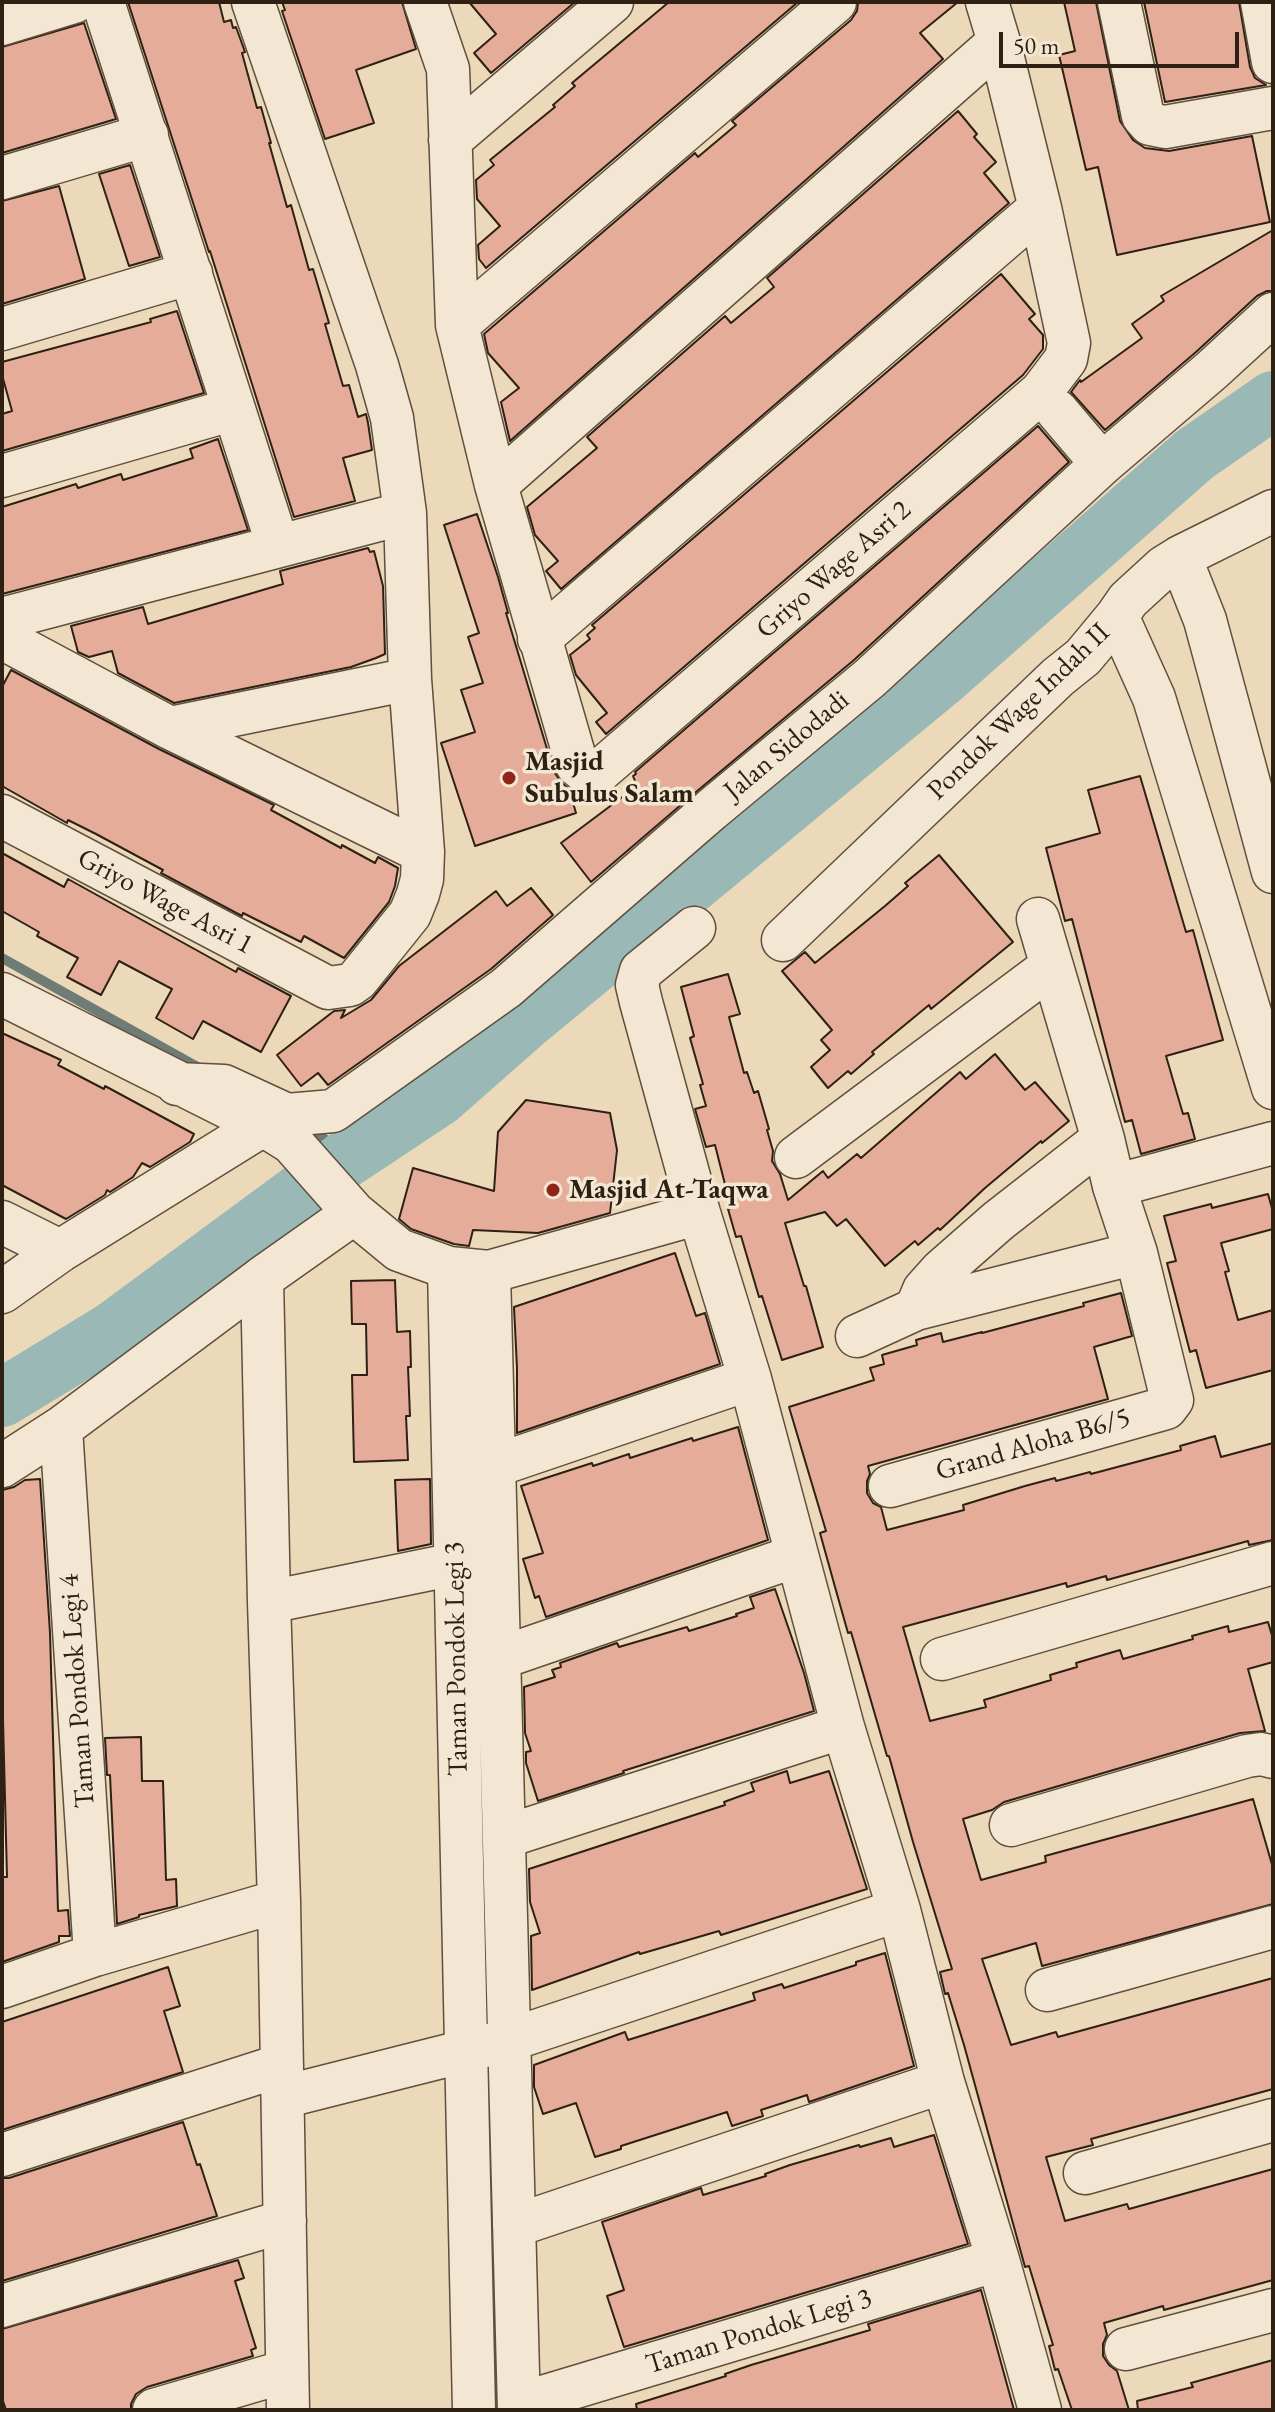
<!DOCTYPE html>
<style>
body{margin:0}
#map{position:relative;width:1275px;height:2412px;overflow:hidden;background:#ecd9ba;font-family:"EB Garamond",serif}
canvas{display:block}
.frame{position:absolute;inset:0;border:4px solid #2e2114;pointer-events:none}
.scale{position:absolute;left:999px;top:32px;width:240px;height:36px;box-sizing:border-box;border:4px solid #2e2114;border-top:0;padding-left:10px;font-size:24px;line-height:28px;white-space:nowrap;color:#2e2114;-webkit-text-stroke:6px #f3e6d2;paint-order:stroke}
</style>
<div id="map">
<canvas width="1275" height="2412"></canvas>
<div class="frame"></div>
<div class="scale">50 m</div>
</div>
<script>
const context = document.querySelector('canvas').getContext('2d');
context.lineJoin = 'round';
const shape = rows => new Path2D(rows.map(r => 'M' + r).join(''));
function trace(path, color, width, dash) { context.strokeStyle = color; context.lineWidth = width; context.lineCap = dash ? 'butt' : 'round'; context.setLineDash(dash || []); context.stroke(path); }
function paint(path, color) { context.fillStyle = color; context.fill(path, 'evenodd'); }
function label(font, color, halo, rows, align = 'center') {
  context.font = font + ' "EB Garamond",serif'; context.lineWidth = 7; context.setLineDash([]); context.textBaseline = 'middle'; context.strokeStyle = halo; context.fillStyle = color; for (const [text, x, y, turn = 0] of rows) {
    context.save(); context.translate(x, y); context.rotate((+turn || 0) * Math.PI / 180); context.textAlign = isNaN(turn) ? turn : align; if (halo) context.strokeText(text, 0, 0); context.fillText(text, 0, 0); context.restore();
  }
}
trace(shape([
 [2,958,203,1070],
 [309,1126,347,1158]
]), '#6f7c75', 10);
trace(shape([
 [2,1398,112,1331,347,1158,439,1097,523,1023,940,679,1194,455,1273,400]
]), '#9ab9b6', 58);
const building = shape([
 [128,2,219,2,224,22,231,20,233,28,236,27,245,52,242,53,257,108,261,107,271,143,269,143,287,207,291,205,309,270,313,269,329,323,325,324,343,386,349,385,358,417,366,414,368,423,372,450,343,458,355,501,294,517,210,251,209,252,128,2],
 [282,2,402,2,416,49,356,70,374,123,325,139,282,11,285,10,282,2],
 [469,2,575,2,491,73,474,53,496,34,469,2],
 [669,2,798,2,486,268,479,259,478,245,500,226,477,199,476,180,494,165,490,160,555,107,553,105,575,86,572,83,669,2],
 [858,2,958,2,920,33,943,59,510,441,501,402,519,388,488,353,484,334,695,153,698,157,736,125,732,121,851,20,857,11,858,2],
 [1064,2,1096,2,1120,121,1133,140,1145,148,1169,151,1252,136,1270,222,1117,255,1098,167,1086,170,1059,55,1075,51,1064,2],
 [1144,2,1239,2,1250,67,1255,78,1266,85,1165,102,1144,2],
 [84,23,116,119,2,153,2,47,84,23],
 [958,111,977,134,974,137,996,162,984,173,1009,203,561,589,546,571,558,561,535,535,527,507,597,448,587,437,725,316,731,323,774,287,767,278,958,111],
 [130,165,160,257,129,266,99,174,130,165],
 [59,186,85,279,2,304,2,201,59,186],
 [1273,230,1273,291,1267,291,1257,296,1196,352,1105,430,1071,392,1080,380,1081,382,1142,338,1132,324,1164,301,1161,296,1273,230],
 [1001,274,1035,314,1029,319,1043,335,1043,349,1023,375,606,734,596,722,607,713,576,675,570,655,590,639,587,635,595,628,592,625,1001,274],
 [177,311,204,393,2,451,2,414,12,411,2,375,2,362,151,322,150,319,177,311],
 [1038,426,1069,462,854,660,696,792,591,882,561,843,637,786,633,776,636,774,635,772,1038,426],
 [218,439,248,530,2,594,2,507,76,484,78,488,121,474,123,480,193,458,190,449,218,439],
 [477,514,498,577,508,613,506,613,554,772,562,783,569,789,576,813,475,846,441,743,475,732,461,690,483,683,468,637,479,633,444,525,477,514],
 [368,548,370,552,374,551,383,586,385,654,376,658,351,667,174,703,118,673,112,651,89,657,78,652,71,626,143,607,148,624,283,584,280,571,368,548],
 [11,670,159,749,274,805,271,810,341,848,342,845,375,863,378,857,398,868,395,886,389,902,344,958,304,936,301,942,243,913,242,916,161,873,163,870,96,834,68,820,67,823,2,786,2,687,11,670],
 [1140,776,1186,932,1193,930,1223,1040,1166,1056,1183,1114,1188,1113,1195,1139,1141,1154,1132,1120,1125,1122,1072,919,1065,921,1046,848,1100,833,1088,790,1140,776],
 [2,853,64,887,68,879,236,972,238,968,291,996,261,1052,203,1021,193,1039,156,1018,172,989,119,961,101,995,67,977,78,958,37,936,39,932,2,911,2,853],
 [939,855,1013,942,931,1009,929,1005,872,1052,874,1054,851,1074,848,1071,828,1088,811,1067,830,1050,821,1040,832,1030,782,971,805,952,815,963,885,906,908,886,905,883,939,855],
 [531,888,553,915,491,969,328,1085,318,1073,301,1086,277,1055,334,1011,345,1010,341,1018,371,1000,399,966,496,891,507,906,531,888],
 [728,974,740,1014,729,1017,744,1073,747,1072,754,1093,758,1091,769,1129,767,1130,773,1151,772,1161,780,1174,788,1200,823,1171,828,1178,857,1154,861,1158,960,1072,966,1079,995,1054,1025,1090,1035,1082,1069,1121,1042,1143,1041,1141,985,1188,940,1230,938,1228,918,1245,915,1241,885,1266,846,1219,837,1226,825,1212,785,1223,804,1286,806,1286,823,1347,782,1360,762,1296,759,1297,741,1236,736,1237,728,1209,731,1208,715,1145,706,1147,695,1109,706,1106,700,1085,703,1084,690,1038,694,1036,681,987,728,974],
 [2,1033,61,1060,58,1065,104,1089,105,1086,194,1134,190,1142,150,1167,142,1163,133,1177,110,1192,107,1190,105,1195,66,1219,2,1185,2,1033],
 [526,1100,610,1113,617,1150,610,1213,538,1233,473,1230,469,1246,454,1244,411,1229,399,1219,413,1168,494,1191,498,1132,526,1100],
 [1268,1194,1273,1212,1273,1229,1221,1243,1229,1271,1225,1272,1238,1320,1273,1310,1273,1370,1206,1388,1196,1350,1190,1352,1167,1263,1176,1261,1164,1216,1211,1204,1212,1208,1268,1194],
 [675,1253,696,1316,705,1313,720,1364,517,1433,517,1368,514,1307,675,1253],
 [395,1280,397,1332,410,1331,411,1367,408,1367,410,1416,406,1416,408,1460,354,1462,352,1375,367,1375,366,1324,352,1324,351,1281,395,1280],
 [1121,1293,1132,1336,1094,1347,1108,1399,868,1466,870,1474,867,1481,867,1493,873,1503,881,1507,887,1530,964,1510,963,1505,1025,1486,1055,1478,1056,1481,1090,1472,1091,1474,1181,1450,1180,1446,1215,1436,1221,1457,1273,1443,1273,1540,1249,1545,1248,1541,1107,1580,1106,1576,1067,1587,1066,1583,903,1627,930,1721,986,1707,984,1700,1051,1680,1050,1675,1077,1667,1076,1663,1120,1650,1123,1659,1193,1639,1192,1636,1228,1626,1229,1632,1268,1622,1273,1639,1273,1662,1248,1669,1265,1731,1240,1733,1004,1802,992,1810,963,1819,981,1880,1046,1862,1045,1856,1253,1799,1273,1868,1273,1904,1042,1966,1036,1943,982,1959,1011,2045,1056,2032,1058,2037,1273,1978,1273,2089,1091,2139,1093,2145,1046,2157,1065,2221,1127,2204,1129,2209,1273,2169,1273,2280,1164,2310,1163,2306,1104,2323,1107,2335,1103,2344,1103,2356,1109,2365,1117,2371,1129,2410,1072,2410,1058,2369,1055,2370,1049,2346,1053,2345,1029,2266,1025,2267,964,2045,948,1993,945,1994,940,1972,952,1969,913,1842,889,1756,887,1756,851,1632,848,1633,835,1587,820,1533,826,1531,789,1407,874,1380,870,1368,884,1364,882,1355,917,1345,916,1340,941,1333,943,1342,982,1332,982,1333,1084,1306,1083,1303,1121,1293],
 [738,1427,768,1540,546,1617,539,1596,535,1598,523,1559,543,1553,521,1486,592,1463,593,1466,629,1454,630,1458,692,1438,693,1441,738,1427],
 [40,1479,50,1633,58,1911,68,1910,70,1936,59,1936,59,1942,2,1962,2,1877,7,1877,2,1681,2,1490,14,1487,25,1480,40,1479],
 [430,1479,431,1544,398,1551,395,1480,430,1479],
 [775,1589,804,1673,814,1711,623,1771,624,1773,538,1801,526,1763,526,1752,531,1751,525,1733,524,1687,555,1677,552,1670,561,1667,560,1663,617,1643,619,1647,687,1627,689,1631,737,1616,736,1614,754,1608,750,1597,775,1589],
 [141,1737,142,1781,163,1781,166,1880,176,1879,177,1906,139,1915,139,1917,117,1924,110,1775,107,1775,105,1738,141,1737],
 [787,1771,790,1783,829,1771,867,1889,721,1935,719,1931,640,1954,639,1952,532,1990,531,1936,540,1933,530,1902,529,1869,725,1805,724,1802,754,1791,751,1783,787,1771],
 [885,1953,914,2066,809,2102,807,2095,761,2110,763,2116,732,2126,727,2112,621,2146,621,2149,595,2157,576,2103,543,2114,534,2087,534,2065,625,2032,628,2040,755,2000,753,1993,782,1984,784,1988,856,1965,856,1962,885,1953],
 [168,1967,180,2006,164,2011,183,2072,2,2130,2,2022,168,1967],
 [183,2122,197,2165,200,2164,217,2216,2,2281,2,2178,9,2178,183,2122],
 [934,2135,968,2244,624,2347,607,2296,624,2290,602,2222,701,2188,703,2195,766,2176,765,2174,790,2165,859,2145,860,2147,891,2138,894,2147,934,2135],
 [238,2260,244,2278,235,2281,256,2348,251,2350,253,2356,147,2387,136,2394,131,2404,131,2410,6,2410,2,2398,2,2329,238,2260],
 [981,2290,1014,2410,637,2410,636,2404,726,2376,725,2374,751,2365,870,2330,868,2324,981,2290],
 [1273,2360,1273,2410,1138,2410,1137,2401,1193,2387,1191,2383,1273,2360]
]);
paint(building, '#e5ac99');
trace(building, '#2e2114', 2);
const minor = shape([
 [103,2,278,546],
 [425,2,448,69,457,325,496,485,577,765,590,775,595,775,1041,392,1066,359,1069,343,1040,208,999,42,987,2],
 [1119,2,1143,116,1150,124,1165,127,1273,108],
 [1262,2,1273,62],
 [2,24,74,2],
 [450,140,612,2],
 [2,178,147,135],
 [457,325,835,2],
 [2,329,191,273],
 [1057,411,1102,464],
 [2,476,234,409],
 [496,485,999,42],
 [1180,557,1205,620,1273,872],
 [1117,616,1154,698,1273,1088],
 [2,619,405,513],
 [2,638,170,728,423,852],
 [539,639,1040,208],
 [170,728,410,679],
 [2,816,328,988,350,985,357,980,410,914,418,894,422,879,423,852,410,679,405,513,392,418,377,365,253,2],
 [694,928,641,971,637,985,641,1002,699,1213,750,1379,843,1727,899,1910,943,2082,998,2260,1040,2410],
 [783,940,1058,677,1083,657,1117,616,1128,600,1164,567,1180,557,1273,511],
 [2,994,263,1125,292,1143,354,1213,399,1250,449,1268,489,1272,699,1213],
 [177,1084,224,1086,287,1115,333,1111,506,988,711,810,870,678,1102,464,1212,370,1273,314],
 [796,1157,1052,966],
 [1114,1186,1273,1143],
 [2,1222,60,1251],
 [449,1268,474,2410],
 [489,1272,519,2410],
 [262,1278,269,1602,279,1901,288,2410],
 [2,1292,60,1251,263,1125],
 [916,1309,924,1290,941,1271,998,1221,1103,1139],
 [857,1336,916,1309,1136,1253],
 [61,1428,95,1955],
 [2,1466,61,1428,262,1278,354,1213],
 [494,1466,750,1379],
 [890,1486,1166,1408,1172,1400,1136,1253,1114,1186,1103,1139,1038,919],
 [269,1602,455,1564],
 [500,1658,796,1556],
 [942,1659,1273,1563],
 [1011,1825,1247,1756,1261,1754,1273,1757],
 [504,1837,843,1727],
 [2,1987,95,1955,279,1901],
 [1047,1990,1273,1927],
 [283,2097,509,2040,899,1910],
 [2,2155,282,2065],
 [1085,2173,1273,2120],
 [514,2226,943,2082],
 [2,2306,285,2221],
 [1126,2349,1273,2310],
 [519,2404,998,2260],
 [154,2410,287,2371]
]);
trace(minor, '#5e4f3e', 45);
trace(minor, '#f3e6d2', 42);
for (const [x, y, r, color] of [
 [509,778,8,"#8f2418"],
 [553,1190,8,"#8f2418"]
]) { const dot = new Path2D(); dot.arc(x, y, r, 0, 2 * Math.PI); context.fillStyle = color; context.fill(dot); trace(dot, '#f3e6d2', 3); }
label('28px', '#2e2114', '#f3e6d2', [
 ["Griyo Wage Asri 2",834,570,-41],
 ["Pondok Wage Indah II",1019,712,-44],
 ["Jalan Sidodadi",787,746,-40],
 ["Griyo Wage Asri 1",165,902,28],
 ["Grand Aloha B6/5",1033,1445,-16],
 ["Taman Pondok Legi 3",457,1659,-91],
 ["Taman Pondok Legi 4",78,1691,-94],
 ["Taman Pondok Legi 3",759,2332,-17]
]);
label('bold 28px', '#2e2114', '#f3e6d2', [
 ["Masjid",525,762],
 ["Subulus Salam",525,794],
 ["Masjid At-Taqwa",569,1190]
], 'left');
</script>
